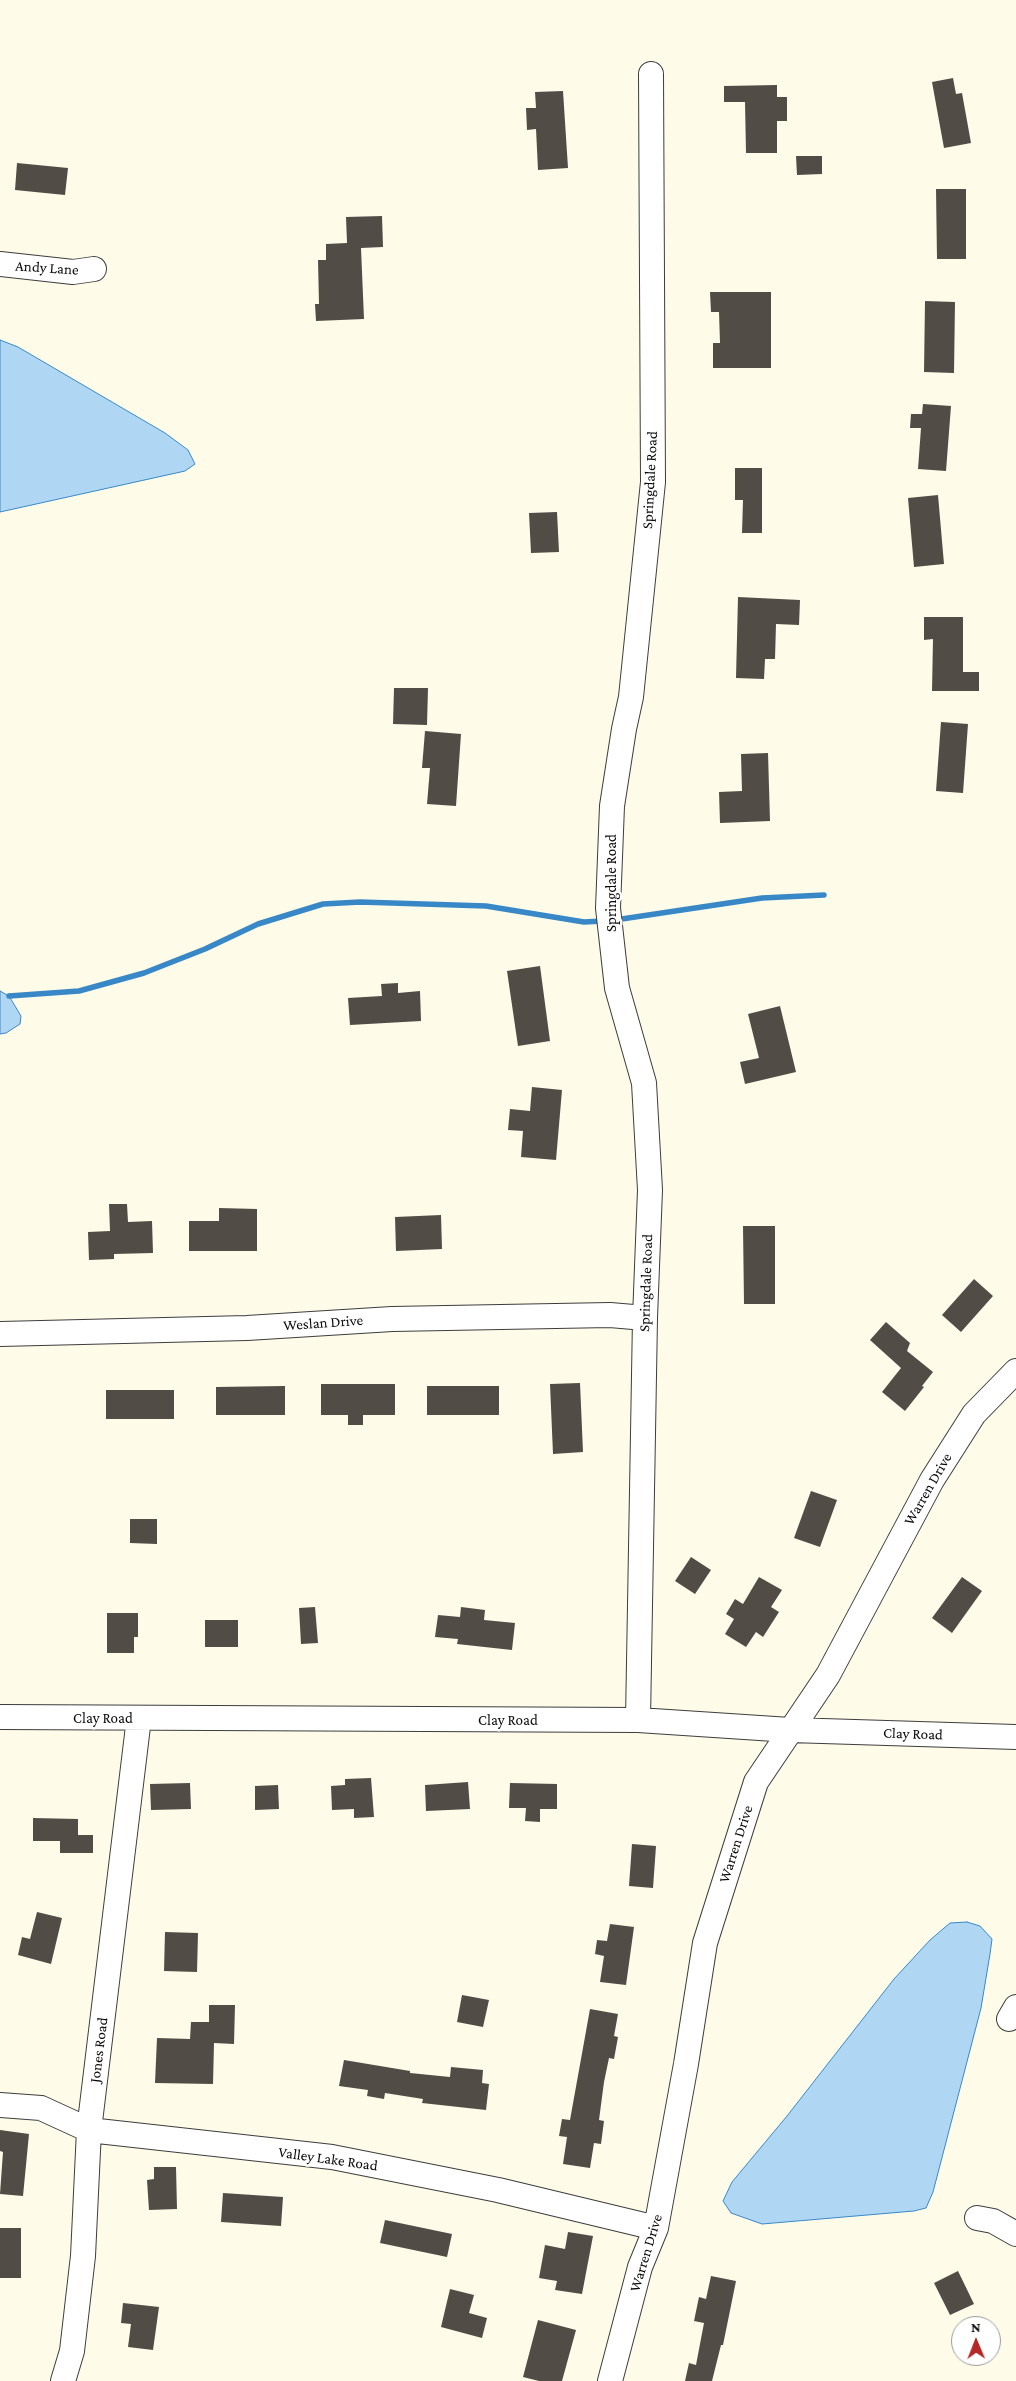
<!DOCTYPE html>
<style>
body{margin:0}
#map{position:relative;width:1016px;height:2381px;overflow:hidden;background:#fefbe8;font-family:"Crimson Pro",serif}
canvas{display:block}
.north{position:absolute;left:951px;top:2316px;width:50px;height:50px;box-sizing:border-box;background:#fff;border:1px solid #9d9d9d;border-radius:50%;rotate:359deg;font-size:14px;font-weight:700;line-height:20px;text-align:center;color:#0a0a0a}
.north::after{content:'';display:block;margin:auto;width:18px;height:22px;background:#b52828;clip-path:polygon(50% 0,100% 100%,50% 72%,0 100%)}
</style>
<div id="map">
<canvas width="1016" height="2381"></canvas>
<div class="north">N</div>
</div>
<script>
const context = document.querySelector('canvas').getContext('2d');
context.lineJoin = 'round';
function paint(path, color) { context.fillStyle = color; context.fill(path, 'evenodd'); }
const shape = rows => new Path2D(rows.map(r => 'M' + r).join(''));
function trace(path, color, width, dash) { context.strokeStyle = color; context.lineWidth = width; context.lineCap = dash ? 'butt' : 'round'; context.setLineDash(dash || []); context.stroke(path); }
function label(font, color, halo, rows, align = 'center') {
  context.font = font + ' "Crimson Pro",serif'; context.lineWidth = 5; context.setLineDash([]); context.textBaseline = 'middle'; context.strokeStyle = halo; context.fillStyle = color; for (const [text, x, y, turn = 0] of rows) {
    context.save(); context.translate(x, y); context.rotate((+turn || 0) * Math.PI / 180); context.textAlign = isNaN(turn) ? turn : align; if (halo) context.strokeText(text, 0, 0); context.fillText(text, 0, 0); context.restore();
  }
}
const water = shape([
 [0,340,18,347,165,433,188,450,195,464,185,471,0,512,0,340],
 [0,991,9,996,21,1016,20,1024,6,1033,0,1034,0,991],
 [967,1922,980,1926,992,1939,990,1954,981,2008,933,2192,926,2208,914,2211,762,2224,731,2213,723,2201,732,2182,787,2116,894,1979,930,1940,950,1923,967,1922]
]);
paint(water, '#afd7f4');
trace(water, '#3888c8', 1);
trace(shape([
 [615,920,762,898,824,895],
 [9,996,79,991,144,973,205,949,258,924,323,904,360,902,486,906,584,922,603,921]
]), '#3888c8', 5.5);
paint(shape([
 [953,78,956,94,962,93,971,143,944,148,932,82],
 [777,85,777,97,787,97,787,121,777,121,777,153,746,153,745,102,724,102,724,86],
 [563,91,568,168,538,170,536,129,527,130,526,108,536,108,535,92],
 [796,156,822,156,822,174,797,175],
 [17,163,68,168,65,195,15,190],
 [936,189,966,189,966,259,937,259],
 [382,216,383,247,361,248,364,319,316,321,315,304,319,304,318,260,326,260,326,244,347,243,346,217],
 [710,292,771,292,771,368,713,368,713,343,720,343,719,312,711,312],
 [925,301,955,302,954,373,924,372],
 [923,404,951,406,946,471,918,469,921,428,910,428,911,414,922,414],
 [735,468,762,468,762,533,742,533,743,500,735,500],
 [938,495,944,564,914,567,908,498],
 [557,512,559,552,531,553,529,513],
 [738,597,800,600,799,625,776,624,775,659,765,659,764,679,736,678],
 [924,617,963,617,963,672,979,672,979,691,932,691,933,639,924,640],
 [394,688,428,688,427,725,393,724],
 [941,722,968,724,963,793,936,791],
 [425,731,461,734,456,806,427,804,430,768,422,768],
 [768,753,770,821,720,823,719,792,742,791,741,754],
 [540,966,550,1041,518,1046,507,971],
 [398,983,398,993,420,991,421,1021,350,1025,348,998,382,996,381,984],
 [780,1006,796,1072,745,1084,740,1062,759,1058,748,1014],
 [532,1087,562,1090,556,1160,521,1157,523,1131,508,1130,510,1109,530,1111],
 [109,1204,127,1204,128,1222,152,1221,153,1253,114,1254,114,1259,89,1260,88,1232,110,1231],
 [219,1208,257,1209,257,1251,189,1251,189,1221,219,1221],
 [441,1215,442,1249,396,1251,395,1217],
 [743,1226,775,1226,775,1304,744,1304],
 [974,1279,993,1296,961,1332,942,1315],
 [886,1322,910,1343,907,1351,933,1372,922,1386,924,1387,905,1411,882,1392,901,1368,870,1340],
 [580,1383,583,1452,553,1454,550,1384],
 [321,1384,395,1384,395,1415,363,1415,363,1425,348,1425,348,1415,321,1415],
 [285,1386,285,1415,216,1415,216,1387],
 [427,1386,499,1386,499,1415,427,1415],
 [106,1390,174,1390,174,1419,106,1419],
 [811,1491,837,1500,820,1547,794,1538],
 [130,1519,157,1519,157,1544,130,1543],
 [691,1557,711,1570,695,1594,675,1581],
 [759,1577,782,1590,771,1607,779,1612,763,1637,756,1632,746,1647,725,1634,734,1619,726,1614,735,1599,743,1604],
 [962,1577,982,1591,952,1633,932,1618],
 [315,1607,318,1643,301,1644,299,1608],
 [461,1607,485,1610,484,1620,515,1623,512,1650,457,1644,458,1639,435,1637,438,1615,460,1617],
 [107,1613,138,1613,138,1637,134,1637,134,1653,107,1653],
 [205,1620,238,1620,238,1647,205,1647],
 [371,1778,374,1817,354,1818,354,1809,332,1810,331,1786,345,1785,345,1779],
 [468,1782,470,1809,426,1811,425,1785],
 [190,1783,191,1809,151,1810,150,1784],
 [510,1783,557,1784,557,1809,540,1809,540,1822,525,1821,526,1808,509,1808],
 [278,1785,279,1809,255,1810,255,1786],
 [33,1818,78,1819,78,1835,93,1835,93,1853,60,1853,60,1841,33,1841],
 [632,1844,656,1846,653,1888,629,1886],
 [37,1912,62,1918,51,1964,18,1955,22,1937,30,1939],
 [610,1924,634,1927,626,1985,600,1982,604,1956,595,1954,597,1940,607,1941],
 [165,1932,198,1933,197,1972,164,1971],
 [462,1995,489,2000,483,2027,457,2022],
 [209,2005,235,2005,234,2044,214,2043,213,2084,155,2083,157,2038,190,2039,191,2022,209,2022],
 [590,2009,618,2014,614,2036,618,2037,614,2059,609,2058,604,2082,599,2120,604,2121,601,2144,594,2143,590,2168,563,2164,567,2137,559,2136,562,2119,570,2120],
 [344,2060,410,2071,410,2073,450,2077,451,2067,483,2070,482,2083,489,2084,486,2110,422,2103,423,2099,385,2093,384,2099,367,2096,368,2090,339,2086],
 [0,2130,29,2134,23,2196,0,2194,3,2152,0,2151],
 [154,2167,176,2167,177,2209,149,2210,147,2180,154,2179],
 [223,2193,283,2197,281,2226,221,2222],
 [385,2220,452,2234,447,2257,380,2243],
 [0,2228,21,2228,21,2278,0,2278],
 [568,2232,593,2236,582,2294,555,2290,557,2281,539,2278,545,2245,565,2249],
 [958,2271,974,2304,950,2315,934,2283],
 [711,2276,736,2281,723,2345,721,2345,712,2381,685,2381,689,2363,696,2365,704,2323,694,2321,699,2297,706,2299],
 [450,2289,474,2295,469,2313,487,2318,482,2338,441,2327],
 [123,2303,159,2307,153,2350,128,2347,131,2324,121,2323],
 [538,2320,576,2330,562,2381,539,2381,523,2377]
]), '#524c47');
const minor = shape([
 [0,264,73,272,94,269],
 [0,1334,247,1328,392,1319,610,1315,645,1318],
 [0,1717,638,1720,790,1730,1016,1737],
 [638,1720,645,1318,650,1190,644,1083,617,988,608,908,612,806,624,729,631,697,653,482,651,74],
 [1009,2019,1016,2007],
 [0,2105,41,2108,89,2130,332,2157,498,2190,656,2228],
 [977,2218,993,2221,1016,2234],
 [63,2381,72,2351,83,2256,89,2130,139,1718],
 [610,2381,640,2267,656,2228,686,2064,705,1943,756,1782,828,1675,932,1480,974,1414,1016,1371]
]);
trace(minor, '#3d3d3d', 26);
trace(minor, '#fff', 24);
label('15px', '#0a0a0a', '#fff', [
 ["Andy Lane",47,268,4],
 ["Springdale Road",650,480,-87],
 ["Springdale Road",611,883,-90],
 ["Springdale Road",646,1283,-88],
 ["Weslan Drive",323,1323,-4],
 ["Warren Drive",928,1489,-60],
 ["Clay Road",103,1718],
 ["Clay Road",508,1720],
 ["Clay Road",913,1734,2],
 ["Warren Drive",736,1844,-72],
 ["Jones Road",99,2050,-83],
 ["Valley Lake Road",328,2159,8],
 ["Warren Drive",646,2253,-73]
]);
</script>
